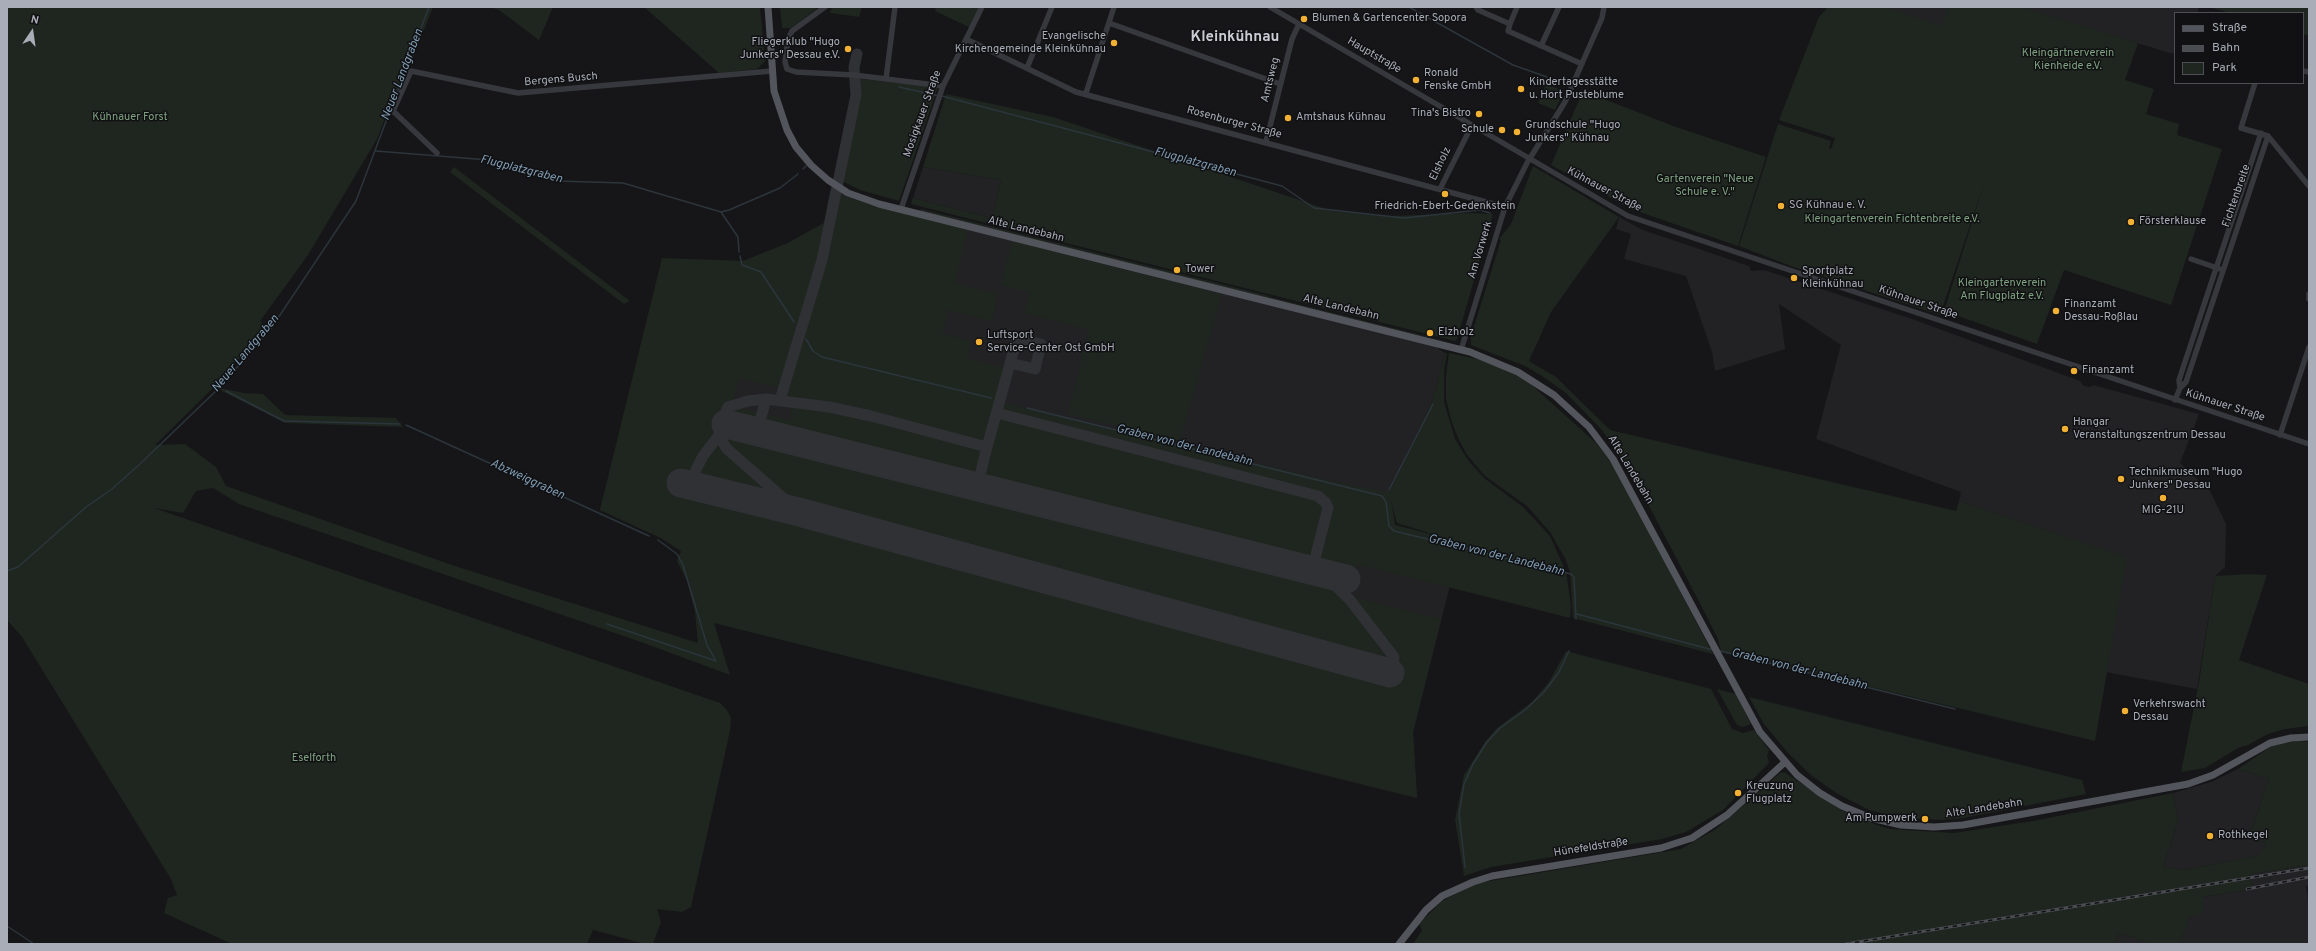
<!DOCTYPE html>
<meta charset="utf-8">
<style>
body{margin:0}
#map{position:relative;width:2316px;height:951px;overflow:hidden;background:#161618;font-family:Overpass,sans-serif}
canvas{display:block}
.frame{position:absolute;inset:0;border:8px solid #a8adb8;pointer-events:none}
.legend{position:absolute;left:2174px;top:12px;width:130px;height:72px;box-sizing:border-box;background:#111113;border:1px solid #4d4f55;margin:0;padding:5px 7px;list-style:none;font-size:12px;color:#a8adb8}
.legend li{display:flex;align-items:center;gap:8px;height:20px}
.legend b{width:20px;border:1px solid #4d4f55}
.north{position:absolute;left:12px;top:12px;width:40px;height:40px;-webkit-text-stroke:3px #111113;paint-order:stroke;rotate:13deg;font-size:11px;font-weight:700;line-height:16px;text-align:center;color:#a8adb8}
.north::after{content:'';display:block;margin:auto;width:14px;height:18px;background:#a8adb8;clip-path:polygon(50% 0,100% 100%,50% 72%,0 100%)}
</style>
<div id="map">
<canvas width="2316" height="951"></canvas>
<div class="frame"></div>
<ul class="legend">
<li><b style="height:5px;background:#53555c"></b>Straße</li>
<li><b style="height:5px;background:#4a4c52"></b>Bahn</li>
<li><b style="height:11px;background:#1e261f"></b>Park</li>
</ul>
<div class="north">N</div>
</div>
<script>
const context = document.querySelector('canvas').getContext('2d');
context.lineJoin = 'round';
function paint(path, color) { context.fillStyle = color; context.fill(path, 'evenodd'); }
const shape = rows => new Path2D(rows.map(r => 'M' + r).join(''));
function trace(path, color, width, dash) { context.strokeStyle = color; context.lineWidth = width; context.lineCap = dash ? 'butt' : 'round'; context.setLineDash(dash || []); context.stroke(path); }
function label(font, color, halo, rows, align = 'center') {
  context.font = font + ' Overpass,sans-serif'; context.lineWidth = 3; context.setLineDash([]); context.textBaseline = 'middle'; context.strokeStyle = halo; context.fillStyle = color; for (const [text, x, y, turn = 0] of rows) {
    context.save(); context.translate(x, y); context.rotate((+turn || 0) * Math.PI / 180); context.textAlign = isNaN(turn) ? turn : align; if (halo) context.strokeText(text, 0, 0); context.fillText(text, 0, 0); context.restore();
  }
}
paint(shape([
 [1876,7,1955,7,1948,30],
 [2020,7,2199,7,2197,13,2175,13,2175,50,2173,54],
 [923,167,1001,180,992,218,913,198],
 [831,187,852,199,870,205,1433,345,1445,353,1433,399,1390,493,1395,525,1461,542,1413,732,1417,798,714,623,681,551,661,538,600,510,645,328,665,260,743,261,788,243,824,223],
 [1619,217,1643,230,1749,266,1751,271,1764,270,1915,320,2080,381,2084,386,2090,387,2093,385,2199,414,2180,463,2210,491,2226,524,2225,567,2215,576,2197,689,2105,672,2126,557,1959,501,1961,492,1816,439,1841,345,1779,304,1785,349,1715,371,1712,352,1686,276,1624,259,1631,234,1616,229],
 [2238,769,2269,779,2249,838,2266,843,2262,855,2184,870,2163,867,2178,821,2173,793,2211,782],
 [2309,865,2309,886,2306,886,2309,906,2309,944,2180,944,2190,916,2203,897,2252,889,2250,874],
 [2119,933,2152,944,2114,944]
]), '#222225');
paint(shape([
 [7,7,433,7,394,108,387,113,377,139,308,255,260,321,266,326,215,387,244,393,263,394,285,415,396,418,403,427,285,423,214,387,155,445,185,444,216,467,226,486,455,566,698,643,695,612,687,581,677,561,681,551,661,538,600,510,662,258,743,261,788,243,824,223,830,191,871,205,968,229,955,283,998,294,992,321,948,310,943,333,971,341,967,358,1005,368,978,469,967,476,764,425,762,421,764,414,792,421,785,389,739,378,731,406,759,413,757,420,754,423,728,416,723,432,1334,584,1351,588,1349,596,1441,619,1413,732,1417,798,714,623,730,675,641,642,239,504,213,488,196,491,183,513,154,508,720,703,727,710,731,718,730,731,691,907,682,912,657,909,661,922,653,944,645,944,590,929,593,930,587,944,232,944,164,913,168,898,177,895,171,879,22,637,7,620],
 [489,7,553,7,539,40,499,10],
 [644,7,760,7,765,61,757,69,719,73],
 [780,7,819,7,791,28,782,28],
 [832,7,862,7,859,17,830,13],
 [936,7,981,7,971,28,935,11],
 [1828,7,1886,7,1942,26,1948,7,2022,7,2138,43,2125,80,2154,89,2146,114,2179,124,2177,135,2222,149,2171,305,2064,270,2037,344,1944,311,1984,184,1940,315,1791,266,1739,246,1778,124,1831,141,1829,149,1831,149,1835,138,1779,120,1819,17],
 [2209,7,2309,7,2309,36,2303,34,2303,13,2230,13],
 [860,79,938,87,899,201,860,190,840,180,857,108],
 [1546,84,1564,91,1555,110,1538,103],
 [1583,91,1676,127,1766,157,1738,246,1631,209,1551,165],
 [946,94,1053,117,1332,211,1390,216,1471,213,1493,214,1457,339,1455,341,911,204,913,198,992,218,1001,180,923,167],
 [1533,166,1619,217,1551,312,1529,361,1556,377,1610,430,1956,511,1959,501,2127,557,2095,741,1721,651,1718,639,1704,611,1636,481,1602,430,1566,393,1542,376,1525,366,1471,345,1471,336,1501,240,1499,239,1511,224],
 [454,167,630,301,624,304,450,172],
 [921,209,1269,296,1269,298,920,212],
 [1012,241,1222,294,1180,441,1068,414,1089,330,1024,313,1030,293,1000,285],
 [1270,297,1429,337,1455,344,1270,299],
 [1445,353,1447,353,1444,370,1444,402,1455,439,1468,460,1484,478,1523,507,1550,536,1566,572,1571,605,1570,618,1357,564,1355,573,1326,566,1320,556,1312,554,1301,560,990,482,985,471,1003,403,1335,482,1390,492,1433,399],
 [1391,501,1397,523,1442,537,1395,525],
 [1449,353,1486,361,1525,379,1596,443,1616,469,1713,654,1573,618,1570,572,1566,560,1550,532,1527,506,1485,476,1467,455,1459,440,1452,423,1446,399,1446,376],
 [2249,574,2267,575,2239,660,2309,684,2309,726,2285,729,2268,734,2248,745,2238,748,2205,768,2181,772,2199,682,2215,576],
 [1566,651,1711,689,1732,729,1743,733,1754,730,1769,750,1767,756,1769,763,1723,810,1686,832,1662,839,1491,867,1464,876,1455,820,1464,775,1485,742,1497,728,1532,702,1549,682],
 [1717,689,1736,694,1751,724,1743,727,1737,725],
 [1749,697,2082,780,2086,794,1963,818,1942,820,1901,818,1869,810,1838,794,1812,776,1788,753,1764,724],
 [2298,741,2309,742,2309,865,2250,874,2252,889,2203,897,2203,913,2190,916,2180,944,2152,944,2119,933,2114,944,1413,944,1422,930,1419,924,1442,901,1478,883,1681,849,1716,829,1780,773,1784,772,1843,811,1877,825,1890,829,1954,833,2033,821,2173,793,2178,821,2163,867,2184,870,2261,855,2266,843,2249,838,2269,779,2238,769,2273,745]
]), '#1e261f');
trace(shape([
 [1409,7,1513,65,1547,77],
 [899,87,939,96],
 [942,96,1282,186,1314,208,1404,218,1480,210,1490,213],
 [376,151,489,160,558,181,623,183,721,212,729,210,780,188,798,174],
 [803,169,806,166],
 [721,212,738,237,739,252],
 [740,256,742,265,761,272,794,322],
 [806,339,813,351,822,357,991,398],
 [226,391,284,421,400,424],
 [1027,408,1382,496,1386,502,1389,526,1394,531,1571,574,1574,577,1576,619],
 [406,425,649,536],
 [1389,490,1433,404],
 [7,571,18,567,86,507,112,489,141,463,219,388,272,327,356,201,429,7],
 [1577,614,1713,650],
 [607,624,716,661,707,645,683,565,677,554,658,540],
 [1720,651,1955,709],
 [1465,867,1459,814,1464,784,1473,764,1487,742,1500,728,1525,710,1544,692,1559,672,1569,651],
 [7,926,34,944]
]), '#2c353c', 1.5);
trace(shape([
 [766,399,748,401,728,407,722,421,719,435,726,448,799,512],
 [780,400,822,260,856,95,854,67,857,54],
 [997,413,1318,496,1326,503,1328,508,1312,570],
 [757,432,766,399,829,407,871,416,987,447],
 [688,485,703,456,719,435],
 [977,487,987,447,1017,338,1041,344,1035,369,1010,363],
 [1336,576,1334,584,1350,600,1394,657,1390,673]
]), '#303135', 11);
trace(shape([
 [726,424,1346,579],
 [681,483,799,512,1390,673]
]), '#303135', 29);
trace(shape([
 [825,7,792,31,788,39,785,62,787,69,796,72,854,75,943,86],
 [1270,7,1628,216,2309,444],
 [1476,7,1478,10,1510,24,1508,31,1582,64],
 [1109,23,1280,84],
 [1510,24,1517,7],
 [966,39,1076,92,1505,207],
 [1541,46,1559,7],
 [1027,68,1052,7],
 [2303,71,2309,72],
 [886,79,895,7],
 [2255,83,2241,128,2268,136,2309,186],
 [1086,93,1114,7],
 [1266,142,1292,39,1299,24],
 [437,153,393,111,411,71,518,93,772,71],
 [1440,189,1472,125],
 [901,209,943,86,982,7],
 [2191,259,2223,270],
 [2309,294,2309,299],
 [1461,350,1505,207,1527,163,1565,102,1602,18,1604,7],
 [2180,388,2186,382,2268,136],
 [2175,400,2180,388,2179,380,2261,133],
 [2280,435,2309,347]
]), '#37383d', 5.5);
trace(shape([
 [768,7,774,91,787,130,796,147,811,165,828,180,848,193,879,204,1470,352,1518,372,1554,395,1589,427,1613,459,1760,732,1797,775,1820,793,1842,806,1871,818,1901,825,1934,827,1963,825,2188,784,2213,775,2270,743,2291,738,2309,737],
 [1399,944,1426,910,1442,896,1473,882,1492,876,1661,848,1692,838,1727,815,1784,763]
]), '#53555c', 7);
const rail = shape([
 [2247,889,2309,877],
 [1846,944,2309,868]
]);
trace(rail, '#4a4c52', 3);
trace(rail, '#111113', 1.5, [4.5]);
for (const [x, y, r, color] of [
 [1304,19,4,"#f2b134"],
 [1114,43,4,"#f2b134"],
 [848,49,4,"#f2b134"],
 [1416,80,4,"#f2b134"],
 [1521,89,4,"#f2b134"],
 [1479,114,4,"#f2b134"],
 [1288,118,4,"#f2b134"],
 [1502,130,4,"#f2b134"],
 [1517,132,4,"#f2b134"],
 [1445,194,4,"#f2b134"],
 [1781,206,4,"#f2b134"],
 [2131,222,4,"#f2b134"],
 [1177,270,4,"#f2b134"],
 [1794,278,4,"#f2b134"],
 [2056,311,4,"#f2b134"],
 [1430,333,4,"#f2b134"],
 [979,342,4,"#f2b134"],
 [2074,371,4,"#f2b134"],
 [2065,429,4,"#f2b134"],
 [2121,479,4,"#f2b134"],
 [2163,498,4,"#f2b134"],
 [2125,711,4,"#f2b134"],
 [1738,793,4,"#f2b134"],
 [1925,819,4,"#f2b134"],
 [2210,836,4,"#f2b134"]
]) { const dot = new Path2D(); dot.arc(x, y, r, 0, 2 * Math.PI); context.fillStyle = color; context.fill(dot); trace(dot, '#111113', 1.5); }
label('11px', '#a8adb8', '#111113', [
 ["Blumen & Gartencenter Sopora",1312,19],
 ["Evangelische",1106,37,"right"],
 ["Kirchengemeinde Kleinkühnau",1106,50,"right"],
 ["Fliegerklub \"Hugo",840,43,"right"],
 ["Junkers\" Dessau e.V.",840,56,"right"],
 ["Ronald",1424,74],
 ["Fenske GmbH",1424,87],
 ["Kindertagesstätte",1529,83],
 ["u. Hort Pusteblume",1529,96],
 ["Tina's Bistro",1471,114,"right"],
 ["Amtshaus Kühnau",1296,118],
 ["Grundschule \"Hugo",1525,126],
 ["Junkers\" Kühnau",1525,139],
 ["Schule",1494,130,"right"],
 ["SG Kühnau e. V.",1789,206],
 ["Friedrich-Ebert-Gedenkstein",1445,207,"center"],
 ["Försterklause",2139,222],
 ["Tower",1185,270],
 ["Sportplatz",1802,272],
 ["Kleinkühnau",1802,285],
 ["Finanzamt",2064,305],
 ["Dessau-Roßlau",2064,318],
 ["Elzholz",1438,333],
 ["Luftsport",987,336],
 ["Service-Center Ost GmbH",987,349],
 ["Finanzamt",2082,371],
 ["Hangar",2073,423],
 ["Veranstaltungszentrum Dessau",2073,436],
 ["Technikmuseum \"Hugo",2129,473],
 ["Junkers\" Dessau",2129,486],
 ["MIG-21U",2163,511,"center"],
 ["Verkehrswacht",2133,705],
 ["Dessau",2133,718],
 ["Kreuzung",1746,787],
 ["Flugplatz",1746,800],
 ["Am Pumpwerk",1917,819,"right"],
 ["Rothkegel",2218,836]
], 'left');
label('11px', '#7fa381', '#111113', [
 ["Kleingärtnerverein",2068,54],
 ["Kienheide e.V.",2068,67],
 ["Kühnauer Forst",130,118],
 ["Gartenverein \"Neue",1705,180],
 ["Schule e. V.\"",1705,193],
 ["Kleingartenverein Fichtenbreite e.V.",1892,220],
 ["Kleingartenverein",2002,284],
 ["Am Flugplatz e.V.",2002,297],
 ["Eselforth",314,759]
]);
label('11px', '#a8adb8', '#111113', [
 ["Hauptstraße",1374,56,30],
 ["Bergens Busch",561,80,-5],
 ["Amtsweg",1271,80,-76],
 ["Mosigkauer Straße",923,114,-70],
 ["Rosenburger Straße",1234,123,15],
 ["Elsholz",1441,164,-64],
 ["Kühnauer Straße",1604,190,28],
 ["Fichtenbreite",2237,196,-71],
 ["Alte Landebahn",1026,230,14],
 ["Am Vorwerk",1481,250,-73],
 ["Kühnauer Straße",1918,303,19],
 ["Alte Landebahn",1341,308,14],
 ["Kühnauer Straße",2225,406,18],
 ["Alte Landebahn",1630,470,59],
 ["Alte Landebahn",1984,809,-9],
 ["Hünefeldstraße",1591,848,-9]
]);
label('italic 12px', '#7f9bb3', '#111113', [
 ["Neuer Landgraben",403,75,-69],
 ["Flugplatzgraben",1195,163,15],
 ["Flugplatzgraben",521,170,14],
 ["Neuer Landgraben",246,354,-50],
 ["Graben von der Landebahn",1184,446,14],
 ["Abzweiggraben",527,480,25],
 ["Graben von der Landebahn",1496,556,14],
 ["Graben von der Landebahn",1799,670,14]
]);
label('bold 15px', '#c9ccd4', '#111113', [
 ["Kleinkühnau",1235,38]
]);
</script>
